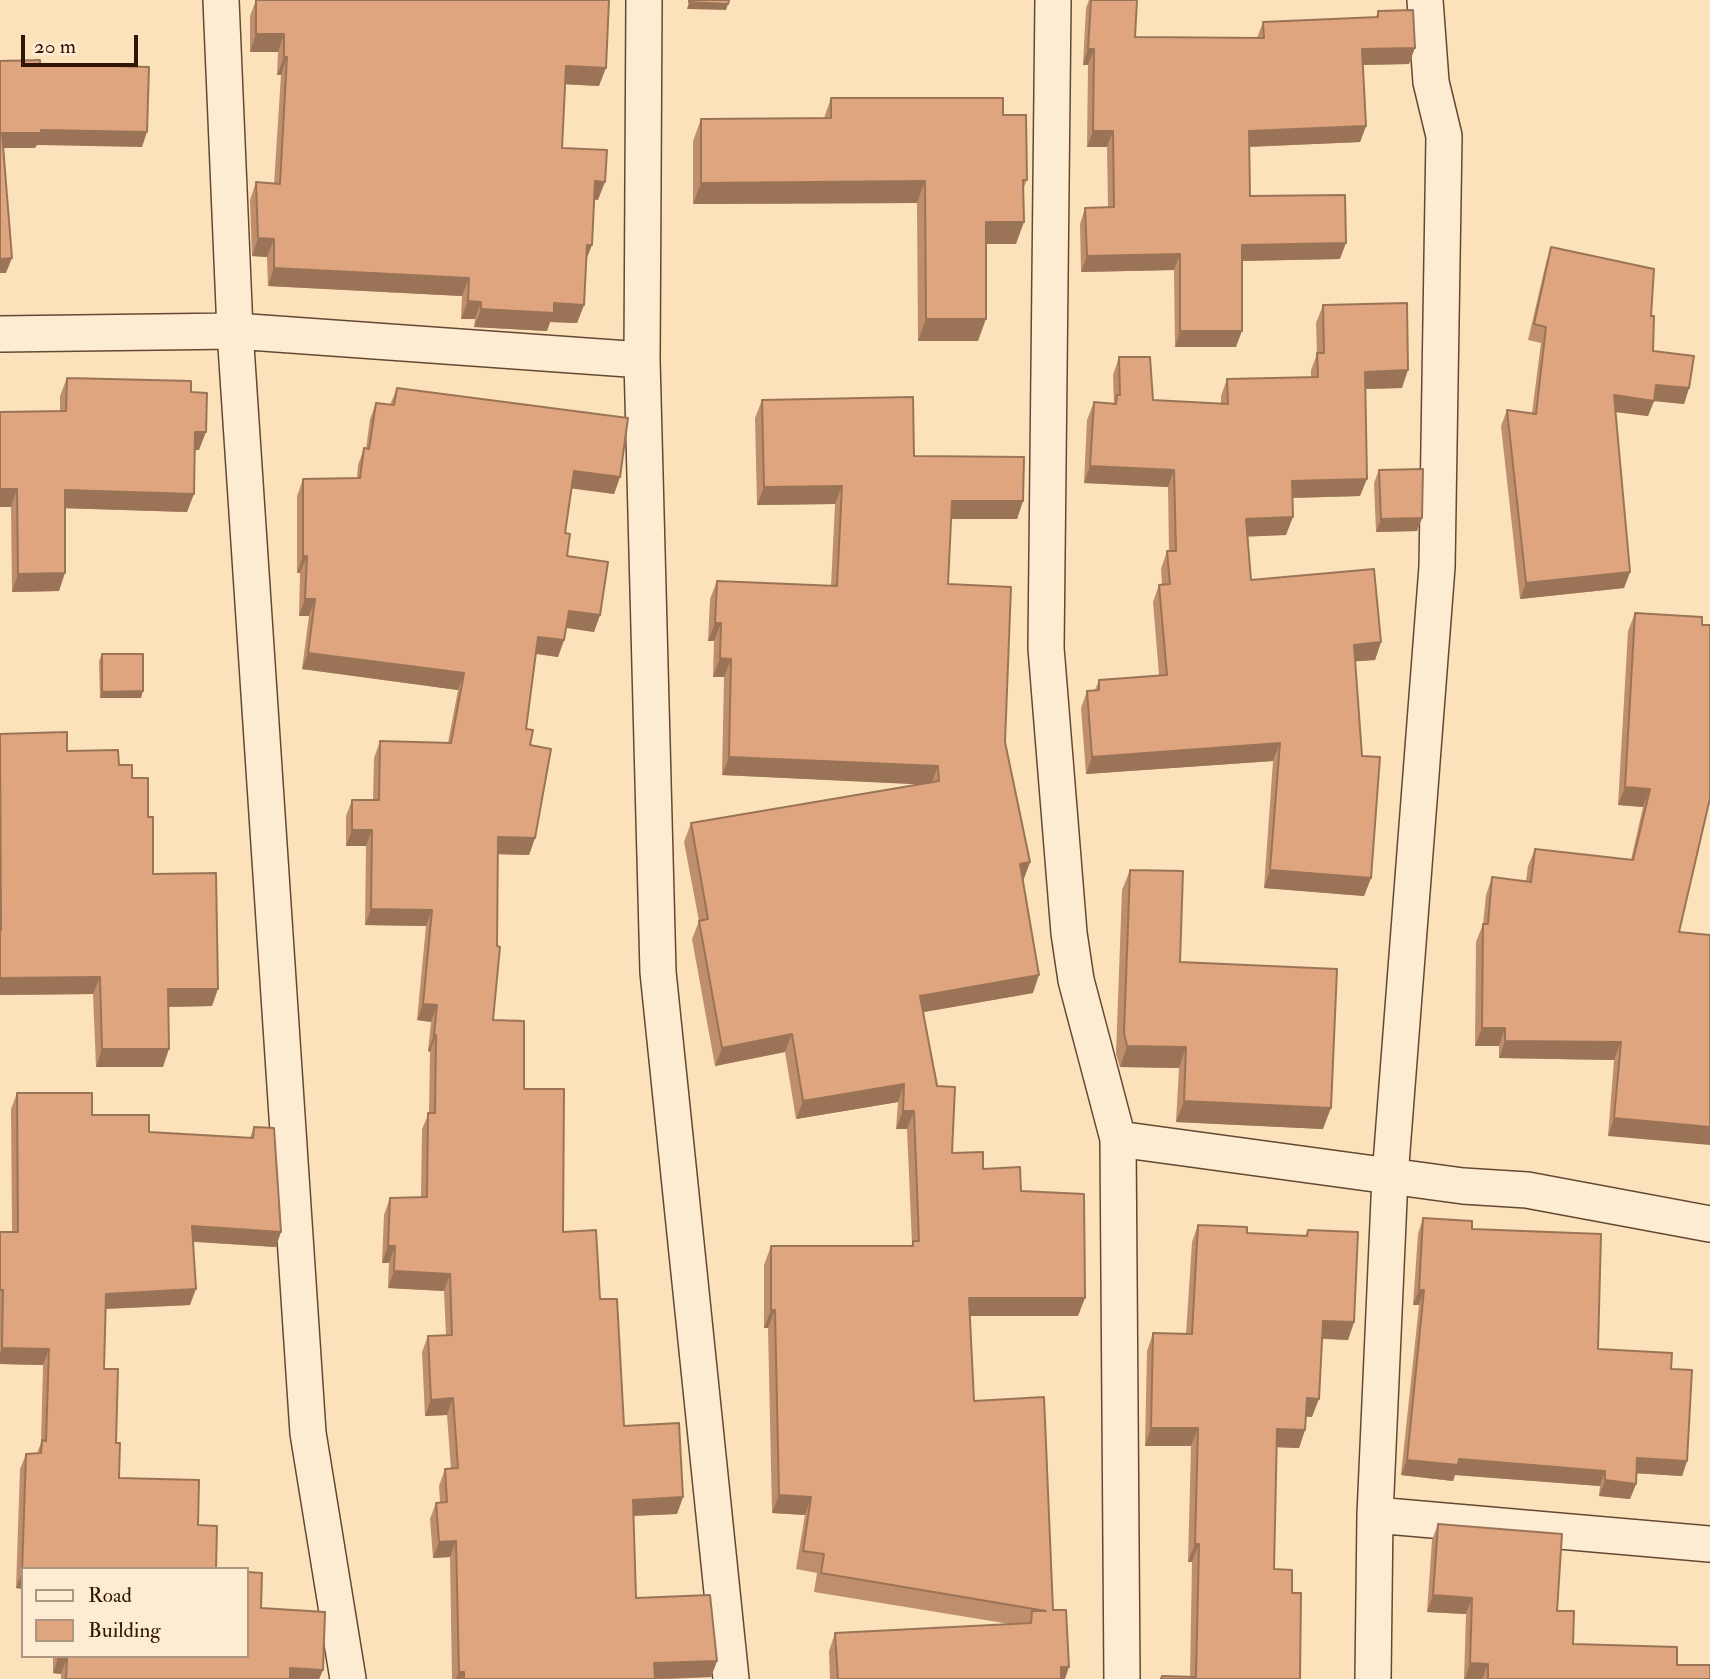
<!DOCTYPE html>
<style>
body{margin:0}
#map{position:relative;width:1710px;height:1679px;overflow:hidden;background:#fce2ba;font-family:"IM FELL Double Pica",serif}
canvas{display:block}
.legend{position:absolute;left:21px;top:1567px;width:228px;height:91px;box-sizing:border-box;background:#fdecd2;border:2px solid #ac9680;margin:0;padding:9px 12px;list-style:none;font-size:21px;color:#331506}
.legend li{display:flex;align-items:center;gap:14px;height:35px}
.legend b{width:35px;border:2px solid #ac9680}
.scale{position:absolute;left:21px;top:35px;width:117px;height:32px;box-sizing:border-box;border:4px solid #331506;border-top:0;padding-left:9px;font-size:21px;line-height:24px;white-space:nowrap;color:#331506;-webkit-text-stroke:5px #fdecd2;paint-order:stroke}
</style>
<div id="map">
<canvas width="1710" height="1679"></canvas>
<ul class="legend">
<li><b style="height:9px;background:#fdecd2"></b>Road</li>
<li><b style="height:19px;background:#dea57e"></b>Building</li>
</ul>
<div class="scale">20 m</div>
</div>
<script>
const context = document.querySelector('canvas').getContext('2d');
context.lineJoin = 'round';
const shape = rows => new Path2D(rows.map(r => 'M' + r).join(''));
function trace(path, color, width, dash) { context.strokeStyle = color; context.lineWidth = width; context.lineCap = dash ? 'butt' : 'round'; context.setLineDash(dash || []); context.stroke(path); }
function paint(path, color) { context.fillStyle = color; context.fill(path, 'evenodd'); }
const street = shape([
 [221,0,235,331,308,1433,348,1679],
 [644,0,642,360,658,972,731,1679],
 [1053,0,1046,648,1069,933,1076,980,1118,1139,1122,1679],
 [0,334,235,331,642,360],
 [1118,1139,1463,1186,1527,1190,1710,1224],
 [1375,1515,1710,1544],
 [1373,1679,1375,1515,1390,1177,1437,567,1444,136,1431,82,1425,0]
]);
trace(street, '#654833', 38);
trace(street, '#fdecd2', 35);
paint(shape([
 [256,0,599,86,565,84,562,148,598,200,594,199,586,261,584,305,577,323,550,322,547,331,474,327,475,319,461,319,462,296,268,286,267,257,252,256,250,200,256,182,274,184,281,75,277,75,278,52,250,52,250,16],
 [1089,0,1137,0,1135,37,1257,38,1263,22,1376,17,1378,11,1409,64,1363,65,1366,126,1360,142,1249,147,1250,196,1340,259,1242,261,1236,347,1175,347,1174,270,1081,272,1080,224,1085,208,1108,208,1107,147,1087,147,1088,65,1083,65,1086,8],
 [831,98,1003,115,1027,180,1023,189,1016,244,986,244,978,341,918,341,917,203,693,204,693,141,701,119,824,118],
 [1551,247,1651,316,1653,351,1689,388,1684,404,1654,401,1648,416,1615,412,1630,572,1624,588,1520,599,1501,426,1507,410,1532,413,1541,343,1528,340,1546,263],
 [1323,305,1402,388,1365,389,1360,496,1292,498,1286,535,1248,536,1251,580,1381,642,1375,660,1355,661,1371,878,1364,896,1264,888,1273,761,1086,774,1081,708,1087,691,1095,690,1099,680,1159,675,1153,602,1159,585,1162,584,1161,569,1167,551,1169,551,1168,487,1084,483,1087,420,1094,402,1114,403,1113,375,1119,357,1153,400,1221,404,1221,396,1227,379,1311,378,1311,370,1317,354,1316,323],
 [67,378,191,392,199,450,195,450,187,512,65,508,59,591,12,592,11,507,0,507,60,411,60,396],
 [397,388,620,477,614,494,572,488,565,533,567,556,600,615,594,632,566,628,564,640,558,657,536,654,526,729,530,745,535,838,529,855,498,854,493,1020,524,1089,563,1232,600,1299,624,1426,683,1497,677,1514,633,1516,636,1598,717,1661,711,1677,671,1679,452,1679,450,1557,433,1558,430,1519,436,1503,440,1502,439,1486,445,1469,451,1469,447,1415,425,1416,422,1352,428,1336,446,1335,444,1291,388,1288,389,1263,382,1263,384,1215,390,1198,421,1197,422,1129,429,1113,430,1052,428,1051,431,1022,417,1020,426,926,365,925,366,846,346,846,346,816,352,800,373,800,374,758,380,741,448,743,458,690,302,669,309,616,299,616,300,573,297,573,297,496,303,479,357,478,358,465,364,448,366,449,370,419,376,403,390,405],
 [762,400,914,456,1023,501,1017,519,951,519,948,584,1005,742,1030,862,1023,881,1033,993,923,1012,952,1153,983,1169,1021,1191,1078,1316,970,1316,974,1401,1053,1610,1065,1679,830,1679,829,1651,835,1633,1010,1624,814,1592,817,1573,796,1569,805,1515,772,1513,768,1328,764,1328,764,1265,771,1246,911,1246,912,1244,907,1129,896,1129,898,1102,796,1119,785,1052,715,1066,692,939,699,921,684,842,691,823,920,784,722,775,724,677,713,677,714,641,708,641,710,599,717,581,831,586,835,504,757,505,755,418],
 [1379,470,1422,518,1417,531,1376,532,1374,483],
 [1635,613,1679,932,1710,935,1608,1136,1614,1060,1499,1058,1499,1046,1475,1046,1476,942,1483,924,1486,895,1492,877,1526,881,1528,866,1535,849,1631,860,1643,807,1618,805,1628,631],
 [102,654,141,698,100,698,99,661],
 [0,734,119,765,132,778,148,817,153,874,212,1006,169,1007,163,1067,96,1067,93,994,0,995],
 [1130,870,1180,962,1323,1129,1176,1122,1179,1068,1120,1067,1116,1054,1122,890],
 [17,1093,149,1132,250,1138,254,1127,276,1247,193,1242,190,1305,106,1309,23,1569,23,1589,16,1588,20,1469,26,1454,37,1453,41,1443,43,1365,0,1364,0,1232,12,1232,11,1109],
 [1423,1218,1472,1229,1598,1349,1671,1369,1687,1461,1682,1476,1636,1473,1636,1484,1630,1499,1599,1496,1600,1486,1455,1475,1453,1481,1401,1475,1419,1305,1413,1305,1418,1234],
 [1198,1225,1247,1233,1305,1236,1308,1230,1354,1322,1348,1340,1322,1339,1312,1417,1306,1416,1305,1430,1299,1448,1277,1447,1274,1569,1292,1593,1300,1679,1161,1679,1162,1676,1190,1677,1192,1562,1188,1562,1191,1446,1145,1446,1147,1351,1153,1333,1186,1334,1192,1242],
 [1438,1524,1557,1611,1573,1644,1677,1665,1710,1679,1464,1679,1466,1614,1427,1612,1432,1540],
 [261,1608,323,1670,319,1679,61,1679,61,1674,53,1673,53,1656,247,1656]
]), '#bf8e6c');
paint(shape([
 [689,2,728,4,726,10,687,9],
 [256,34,284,34,278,52,250,52],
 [1415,48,1409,64,1357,65,1362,49],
 [1088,49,1094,49,1088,65,1083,65],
 [284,57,287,57,281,75,277,75],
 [566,66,606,68,599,86,560,84],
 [1366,126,1360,142,1243,147,1249,131],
 [41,130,147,132,142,147,37,145,35,148,0,148,2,133],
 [1093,131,1113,131,1107,147,1087,147],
 [595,181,605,182,598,200,589,199],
 [925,181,917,203,693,204,701,183],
 [986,222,1024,222,1016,244,978,244],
 [258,238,274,239,267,257,252,256],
 [1346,243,1340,259,1236,261,1242,245],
 [587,245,592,245,585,263],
 [1180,254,1174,270,1081,272,1087,256],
 [12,258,6,273,0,273,0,259],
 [274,268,469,278,462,296,268,286],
 [468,301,481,302,475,319,461,319],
 [554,303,584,305,577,323,550,322,547,331,474,327,481,309],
 [926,319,986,319,978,341,918,341],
 [1180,331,1242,331,1236,347,1175,347],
 [1408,370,1402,388,1358,389,1365,372],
 [1656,385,1689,388,1684,404,1654,401,1648,416,1608,411,1614,395],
 [195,432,206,432,199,450,188,450],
 [1090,466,1174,470,1168,487,1084,483],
 [574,471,620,477,614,494,568,488],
 [1367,479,1360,496,1286,498,1292,481],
 [842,486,835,504,757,505,764,487],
 [0,489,17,489,11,507,0,507],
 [65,490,194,494,187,512,58,508],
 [952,501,1023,501,1017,519,946,519],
 [1293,517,1286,535,1240,537,1246,519],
 [1422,518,1417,531,1376,532,1381,519],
 [303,556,307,556,300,573,297,573],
 [1630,572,1624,588,1520,599,1526,583],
 [65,573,59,591,12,592,18,574],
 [305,599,315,599,309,616,299,616],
 [569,611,600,615,594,632,563,627],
 [715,623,721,623,714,641,708,641],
 [538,637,564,640,558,657,532,653],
 [1381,642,1375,660,1347,662,1354,645],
 [308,653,464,673,458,690,302,669],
 [720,658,731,659,724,677,713,677],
 [143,691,141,698,100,698,102,692],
 [1280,743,1273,761,1086,774,1092,757],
 [729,757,938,766,931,785,722,775],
 [1625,787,1650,789,1643,807,1618,805],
 [352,830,372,830,366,846,346,846],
 [498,837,535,838,529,855,492,854],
 [1030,862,1023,881,1013,883,1020,864],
 [1270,870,1371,878,1364,896,1264,888],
 [371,909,432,910,426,926,365,925],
 [1039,975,1033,993,913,1014,920,996],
 [100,977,93,994,0,995,0,978],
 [168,989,218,989,212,1006,162,1007],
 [423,1004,437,1005,431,1022,417,1020],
 [1482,1028,1505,1028,1499,1046,1475,1046],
 [792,1034,785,1052,715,1066,722,1048],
 [434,1035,436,1035,430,1052,428,1051],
 [1505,1041,1621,1042,1614,1060,1499,1058],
 [1127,1046,1186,1047,1179,1068,1120,1067],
 [102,1049,169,1049,163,1067,96,1067],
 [904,1084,898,1102,796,1119,803,1101],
 [1184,1101,1331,1108,1323,1129,1176,1122],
 [903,1111,914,1111,907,1129,896,1129],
 [1614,1118,1710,1127,1710,1145,1608,1136],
 [192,1226,281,1232,276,1247,186,1241],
 [388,1246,395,1246,389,1263,382,1263],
 [394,1271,450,1274,444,1291,388,1288],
 [196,1289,190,1305,100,1309,106,1294],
 [1419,1290,1424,1290,1419,1305,1413,1305],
 [969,1298,1085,1298,1078,1316,962,1316],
 [771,1310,775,1310,768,1328,764,1328],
 [1323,1321,1354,1322,1348,1340,1317,1338],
 [2,1348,49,1349,43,1365,0,1364,0,1354],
 [453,1398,447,1415,425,1416,431,1400],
 [1307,1398,1319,1399,1312,1417,1300,1416],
 [1151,1428,1198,1428,1191,1446,1145,1446],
 [1277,1429,1305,1430,1299,1448,1270,1447],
 [1637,1458,1687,1461,1682,1476,1631,1473],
 [1459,1459,1605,1471,1600,1486,1455,1475,1453,1481,1401,1475,1407,1460],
 [1605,1480,1636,1484,1630,1499,1599,1496],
 [779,1495,811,1497,805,1515,772,1513],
 [683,1497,677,1514,627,1516,633,1500],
 [456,1541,450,1557,433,1558,439,1542],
 [1195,1544,1199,1544,1192,1562,1188,1562],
 [22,1573,23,1573,23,1589,16,1588],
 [1433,1595,1472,1598,1466,1614,1427,1612],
 [58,1658,67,1658,61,1674,53,1673],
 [717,1661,711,1677,648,1679,654,1663],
 [1470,1663,1488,1664,1482,1679,1465,1679],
 [1061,1667,1069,1667,1065,1679,1056,1679],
 [290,1668,323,1670,319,1679,286,1679],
 [459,1672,464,1672,462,1679,456,1679]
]), '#9b7458');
const building = shape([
 [256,0,609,0,606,68,566,66,562,148,607,150,605,182,595,181,592,245,587,245,584,305,554,303,554,313,481,309,481,302,468,301,469,278,274,268,274,239,258,238,256,182,280,184,287,57,284,57,284,34,256,34,256,0],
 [689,0,729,0,728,4,689,2,689,0],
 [1091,0,1137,0,1135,37,1264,38,1263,22,1378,17,1378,11,1413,10,1415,48,1362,49,1366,126,1249,131,1250,196,1345,195,1346,243,1242,245,1242,331,1180,331,1180,254,1087,256,1085,208,1114,207,1113,131,1093,131,1094,49,1088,49,1091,0],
 [40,60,40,64,149,67,147,132,41,130,41,133,2,133,12,258,0,259,0,61,40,60],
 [831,98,1003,98,1003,115,1026,115,1027,180,1023,180,1024,222,986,222,986,319,926,319,925,181,701,183,701,119,831,118,831,98],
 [1551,247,1654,269,1651,316,1654,316,1653,351,1694,356,1689,388,1656,385,1654,401,1614,395,1630,572,1526,583,1507,410,1536,414,1546,327,1534,324,1551,247],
 [1407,303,1408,370,1365,372,1367,479,1292,481,1293,517,1246,519,1251,580,1374,569,1381,642,1354,645,1362,756,1380,757,1371,878,1270,870,1280,743,1092,757,1087,691,1099,690,1099,680,1167,675,1159,585,1170,584,1167,551,1176,551,1174,470,1090,466,1094,402,1116,404,1117,395,1120,395,1119,357,1150,357,1153,400,1228,404,1227,379,1318,377,1317,353,1324,353,1323,305,1407,303],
 [67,378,191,381,191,392,207,393,206,432,195,432,194,494,65,490,65,573,18,574,17,489,0,489,0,412,66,411,67,378],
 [397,388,628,418,620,477,574,471,565,533,570,534,567,556,608,562,600,615,569,611,564,640,538,637,526,729,533,730,530,745,551,749,535,838,498,837,497,946,500,947,493,1020,524,1021,524,1089,564,1089,563,1232,596,1230,600,1299,617,1299,624,1426,679,1423,683,1497,633,1500,636,1598,710,1595,717,1661,654,1663,655,1679,464,1679,464,1672,459,1672,456,1541,439,1542,436,1503,447,1502,445,1469,458,1468,453,1398,431,1400,428,1336,452,1335,450,1274,394,1271,395,1246,388,1246,390,1198,427,1197,428,1113,435,1113,436,1035,434,1035,437,1005,423,1004,432,910,371,909,372,830,352,830,352,800,379,800,380,741,451,743,464,673,308,653,315,599,305,599,307,556,303,556,303,479,360,478,364,448,369,449,376,403,394,405,397,388],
 [913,397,914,456,1024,457,1023,501,952,501,948,584,1011,587,1005,742,1030,862,1020,864,1039,975,920,996,937,1086,955,1087,952,1153,983,1152,983,1169,1020,1167,1021,1191,1084,1194,1085,1298,969,1298,974,1401,1044,1397,1053,1610,1066,1610,1069,1667,1061,1667,1061,1679,838,1679,835,1633,1031,1623,1032,1611,1046,1611,821,1573,824,1554,803,1551,811,1497,779,1495,775,1310,771,1310,771,1246,913,1246,913,1241,919,1241,914,1111,903,1111,904,1084,803,1101,792,1034,722,1048,699,921,708,919,691,823,939,781,938,766,729,757,731,659,720,658,721,623,715,623,717,581,837,586,842,486,764,487,762,400,913,397],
 [1423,469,1422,518,1381,519,1379,470,1423,469],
 [1635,613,1702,617,1702,625,1710,625,1710,798,1679,932,1710,935,1710,1127,1614,1118,1621,1042,1505,1041,1505,1028,1482,1028,1483,924,1488,924,1492,877,1531,882,1535,849,1633,860,1650,789,1625,787,1635,613],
 [102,654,143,654,143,691,102,692,102,654],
 [67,732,67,751,118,750,119,765,132,765,132,778,148,778,148,817,153,817,153,874,216,873,218,989,168,989,169,1049,102,1049,100,977,0,978,0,930,1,930,0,734,67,732],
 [1130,870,1183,871,1180,962,1337,969,1331,1108,1184,1101,1186,1047,1127,1046,1124,1033,1130,870],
 [17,1093,92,1093,92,1115,149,1115,149,1132,253,1138,254,1127,274,1128,281,1232,192,1226,196,1289,106,1294,104,1369,118,1369,116,1443,120,1443,119,1478,199,1480,198,1525,217,1526,216,1569,23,1569,23,1573,22,1573,26,1454,41,1453,42,1440,46,1441,49,1349,2,1348,3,1290,0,1290,0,1232,18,1232,17,1093],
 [1423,1218,1472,1221,1472,1229,1601,1234,1598,1349,1672,1353,1671,1369,1692,1370,1687,1461,1637,1458,1636,1484,1605,1480,1605,1471,1459,1459,1458,1465,1407,1460,1424,1290,1419,1290,1423,1218],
 [1198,1225,1247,1227,1247,1233,1307,1236,1308,1230,1358,1232,1354,1322,1323,1321,1319,1399,1307,1398,1305,1430,1277,1429,1274,1569,1292,1570,1292,1593,1301,1593,1300,1679,1161,1679,1162,1676,1196,1677,1199,1544,1195,1544,1198,1428,1151,1428,1153,1333,1192,1334,1198,1225],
 [1438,1524,1562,1534,1557,1611,1574,1611,1573,1644,1677,1647,1677,1665,1710,1665,1710,1679,1488,1679,1488,1664,1470,1663,1472,1598,1433,1595,1438,1524],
 [247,1572,262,1573,261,1608,325,1612,323,1670,290,1668,290,1679,66,1679,67,1658,58,1658,58,1656,247,1656,247,1572]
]);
paint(building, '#dea57e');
trace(building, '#9b7458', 2);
</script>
